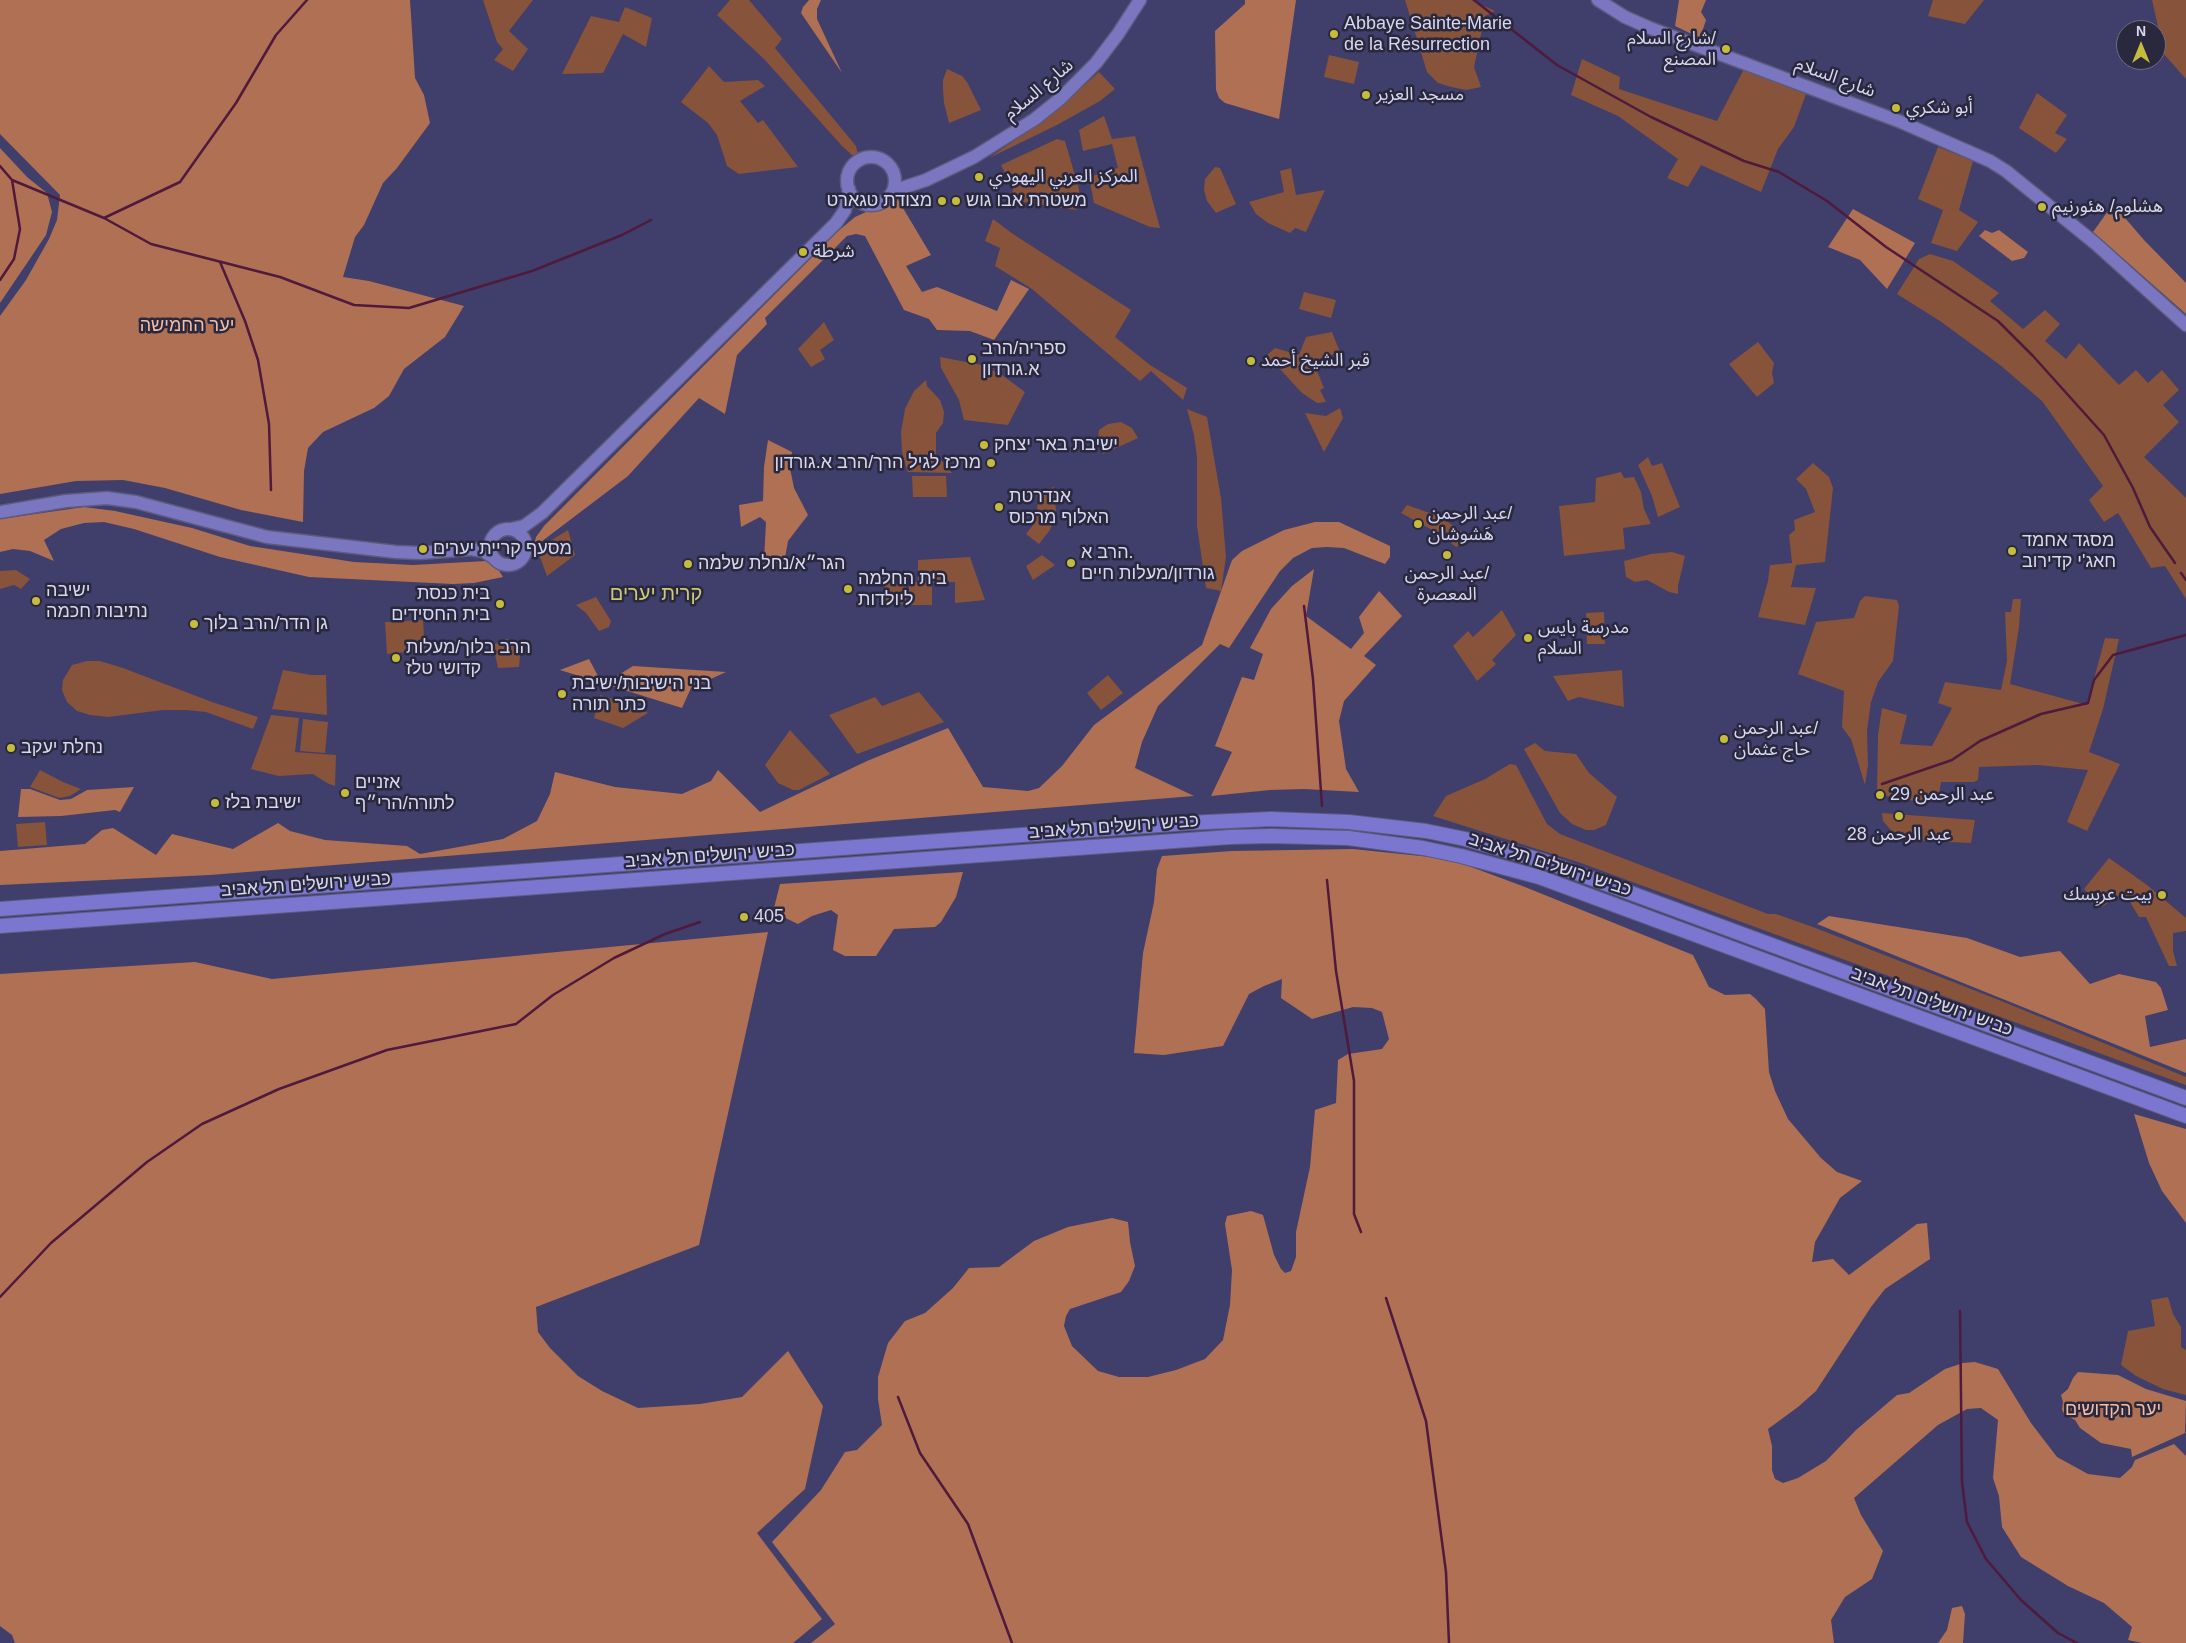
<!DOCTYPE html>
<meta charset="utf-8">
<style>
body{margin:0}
#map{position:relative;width:2186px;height:1643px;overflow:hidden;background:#403e6a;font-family:Helvetica,sans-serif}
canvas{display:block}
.north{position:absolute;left:2116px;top:20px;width:50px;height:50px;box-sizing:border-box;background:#29283c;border:1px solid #6f6e85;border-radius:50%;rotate:0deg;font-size:14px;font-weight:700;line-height:20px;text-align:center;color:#d7d7f2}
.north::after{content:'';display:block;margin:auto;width:18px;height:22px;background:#c6bc3c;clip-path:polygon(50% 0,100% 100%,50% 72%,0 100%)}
</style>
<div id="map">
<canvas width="2186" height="1643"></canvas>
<div class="north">N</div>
</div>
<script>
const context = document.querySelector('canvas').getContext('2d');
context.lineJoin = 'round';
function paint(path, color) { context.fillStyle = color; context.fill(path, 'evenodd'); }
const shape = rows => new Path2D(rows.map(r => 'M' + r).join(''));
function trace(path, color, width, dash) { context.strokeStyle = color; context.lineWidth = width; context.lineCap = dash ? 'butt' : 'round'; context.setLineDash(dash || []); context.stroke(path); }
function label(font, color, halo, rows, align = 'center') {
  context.font = font + ' Helvetica,"Noto Sans Arabic","Noto Sans Hebrew",sans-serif'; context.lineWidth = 5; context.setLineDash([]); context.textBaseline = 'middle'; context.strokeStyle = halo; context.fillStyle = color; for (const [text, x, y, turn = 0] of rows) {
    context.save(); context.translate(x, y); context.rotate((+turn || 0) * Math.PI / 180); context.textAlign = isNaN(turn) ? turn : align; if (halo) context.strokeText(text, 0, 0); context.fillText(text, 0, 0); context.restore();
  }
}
paint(shape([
 [483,0,533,0,509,31,528,49,513,71,494,60,503,49,497,42],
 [730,0,749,0,782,39,775,48,856,146,858,155,853,156,842,146,765,60,717,15],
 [1405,0,1471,0,1495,11,1485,16,1474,67,1481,87,1466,90,1451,87,1438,83,1427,72],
 [1933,0,1984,0,1965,24,1928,16],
 [2152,0,2186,0,2186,79,2162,52,2162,44],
 [625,7,652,18,646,47,623,34,603,73,562,74,591,16,619,22],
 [1329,55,1359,62,1354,84,1324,77],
 [1582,59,1620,77,1619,89,1717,121,1744,69,1806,94,1794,127,1778,149,1761,192,1701,165,1688,187,1667,178,1678,159,1618,116,1571,95],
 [709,66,724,82,758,80,765,86,740,101,758,123,763,120,798,167,739,174,727,166,717,135,708,123,681,102],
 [947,69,962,76,967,82,981,110,949,123,944,103,943,90,943,80],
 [1099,72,1115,89,1100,101,1057,125,989,158,1051,115],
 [2037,93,2067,115,2055,133,2067,139,2056,153,2019,128],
 [1104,116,1112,139,1135,136,1160,228,1150,227,1094,203,1089,177,1118,168,1112,144,1083,151,1079,130],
 [1057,139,1065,141,1079,189,1079,205,1076,210,1011,200,1013,189,1001,165],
 [1938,147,1973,161,1959,210,1978,222,1957,251,1931,243,1943,210,1918,199],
 [1215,167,1220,168,1236,204,1216,213,1207,201,1204,190,1205,179],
 [1291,168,1296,195,1325,190,1306,232,1295,228,1290,233,1268,223,1256,214,1249,202,1284,192,1280,171],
 [993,219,1013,234,1131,310,1115,337,1150,365,1187,388,1183,400,1151,371,1140,381,1032,289,995,266,1000,248,985,241],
 [1930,254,1953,261,1999,293,1990,301,2023,329,2045,310,2060,324,2045,341,2066,359,2079,343,2119,385,2136,370,2148,383,2162,370,2179,390,2163,405,2179,422,2144,457,2186,498,2186,599,2165,566,2151,568,2118,513,2104,522,2089,500,2103,486,2042,401,2000,365,1940,321,1897,294,1919,259],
 [1304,292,1336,300,1331,318,1299,309],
 [824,322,834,340,820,350,825,359,811,367,798,349],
 [1332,332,1340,352,1313,361,1324,388,1320,390,1326,402,1317,403,1302,393,1279,368,1265,357,1275,348,1299,355,1306,337],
 [1758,342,1774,363,1772,373,1774,383,1757,397,1729,364],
 [940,357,982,365,1002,375,1025,392,1008,425,964,420,959,400,941,368],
 [926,380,927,386,940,400,944,412,943,423,936,433,936,454,952,473,908,472,906,467,902,452,901,432,905,409,914,391],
 [1340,408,1343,418,1324,452,1305,413,1326,416],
 [1187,409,1207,417,1221,498,1226,557,1221,591,1206,588,1197,526,1197,457,1194,435],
 [1121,422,1132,428,1138,438,1103,454,1098,438,1099,430,1108,424],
 [1648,457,1652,466,1662,463,1680,507,1658,517,1652,496,1638,465],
 [1813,463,1829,477,1833,488,1825,562,1796,565,1791,587,1816,588,1805,625,1758,617,1768,581,1770,565,1792,563,1789,535,1795,530,1794,520,1815,512,1806,489,1796,479],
 [1621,472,1624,478,1634,477,1641,492,1644,509,1651,524,1623,528,1625,549,1564,556,1559,506,1595,502,1596,478],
 [912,476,946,476,947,497,913,497],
 [1054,487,1056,511,1050,530,1039,544,1026,534,1033,525,1035,518,1038,504,1036,492],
 [1407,505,1441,517,1470,538,1456,547,1438,533,1401,513],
 [568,530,575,555,547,576,537,549],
 [1672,552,1685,556,1678,586,1678,594,1669,592,1647,580,1635,582,1626,577,1624,561,1651,554],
 [1042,555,1055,565,1033,580,1026,566],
 [970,557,985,600,955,603,955,582,932,583,932,605,909,605,909,582,918,582,918,560],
 [16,570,30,579,21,589,14,585,0,589,0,571],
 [885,582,906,585,906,605,883,600],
 [1865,596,1897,600,1899,606,1893,661,1878,682,1871,702,1867,731,1868,765,1865,785,1851,739,1842,727,1844,691,1798,674,1816,622,1854,618,1860,601],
 [596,597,611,621,609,627,599,631,586,613,576,605],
 [2013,599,2021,599,2019,627,2010,684,2087,705,2105,638,2119,639,2103,709,2089,752,2120,764,2087,831,2067,822,2088,770,2038,765,1979,767,1978,780,1974,782,1941,782,1938,802,1907,800,1877,794,1878,735,1882,708,1907,715,1900,744,1932,746,1952,708,1938,703,1945,682,2001,690,2007,661,2005,612,2011,612],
 [1502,610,1516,635,1492,660,1496,664,1477,681,1453,646,1468,631,1473,637],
 [1604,612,1605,644,1587,644,1586,613],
 [423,620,425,650,387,654,385,622],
 [507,639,521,645,519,667,498,668,493,645],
 [87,661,100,661,123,668,212,702,258,717,253,729,206,712,186,710,163,710,108,717,90,715,77,711,67,702,62,690,63,680,72,665],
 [283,670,311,675,326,675,327,715,272,709],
 [1622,670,1624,707,1579,697,1568,701,1553,676],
 [1108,675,1123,693,1101,710,1087,693],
 [919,692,944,722,857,754,829,715,875,697,882,706],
 [600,695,628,704,648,713,623,728,594,718],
 [271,715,299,718,295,752,336,755,335,786,327,783,313,774,279,776,251,769],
 [303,719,328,722,325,753,300,751],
 [790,730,830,774,799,790,793,790,778,783,765,765],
 [1535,743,1545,751,1576,754,1589,773,1617,797,1606,825,1594,830,1586,830,1572,824,1560,813,1524,749],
 [1510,764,1516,765,1547,824,1560,834,1768,914,1776,914,1813,927,1999,1000,2186,1077,2186,1085,1578,862,1433,816,1446,796,1485,779],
 [40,770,63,782,81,789,70,796,59,798,30,787],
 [1882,813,1975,820,1971,843,1906,840,1895,835,1883,821],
 [45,822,47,845,18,847,16,824],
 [2109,858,2147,885,2186,918,2186,931,2173,933,2173,951,2177,966,2169,966,2146,917,2139,917,2124,892,2102,907,2084,889],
 [2168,1297,2173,1314,2181,1327,2181,1347,2186,1350,2186,1395,2163,1389,2136,1376,2121,1365,2128,1331,2155,1326,2151,1300]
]), '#87533b');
paint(shape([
 [0,0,410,0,415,78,424,95,430,123,397,168,383,183,364,225,355,237,343,277,369,281,464,306,445,337,404,369,389,396,374,408,323,432,308,448,304,471,303,522,241,510,165,488,123,480,76,481,0,494,0,316,26,280,49,239,57,220,60,195,0,134],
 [809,0,821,0,817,9,817,19,842,73,801,13,803,7],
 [1245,0,1296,0,1279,119,1225,103,1219,98,1216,90,1215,31,1245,4],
 [1679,0,1706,0,1701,12,1706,20,1700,38,1675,26],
 [0,148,27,177,47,193,52,212,46,235,0,303],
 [897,198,931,255,906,266,922,292,937,287,997,311,1011,280,1029,289,994,340,970,331,937,330,929,319,904,310,865,236,856,234,847,236,765,318,767,324,737,355,725,414,699,398,628,476,533,548,536,537,544,526,837,232,855,217],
 [2113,204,2144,240,2186,283,2186,314,2093,232],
 [1853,209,1915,243,1887,289,1860,260,1828,247],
 [1985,230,1992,233,1999,230,2028,252,2024,258,2012,261,1979,236],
 [768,440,792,452,790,468,794,488,808,515,788,541,784,564,764,561,766,522,760,517,741,527,739,505,763,501,764,467],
 [84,507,115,511,192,528,250,546,354,562,413,565,486,561,496,566,503,577,474,583,453,584,309,577,220,557,134,529,104,522,84,523,61,529,44,540,54,561,30,551,13,549,0,552,0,519],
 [1315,522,1339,522,1390,546,1390,557,1385,564,1344,548,1327,547,1312,548,1293,558,1280,571,1229,648,1220,644,1158,706,1142,742,1135,768,1194,796,210,875,0,885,0,851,85,844,102,830,113,828,156,855,172,834,233,849,278,823,290,831,325,840,407,846,420,854,503,839,537,821,550,794,555,772,615,787,682,794,711,781,718,770,760,812,867,761,948,728,983,787,1028,791,1039,788,1062,766,1094,725,1202,645,1232,560,1242,551,1284,530],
 [1314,569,1306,616,1351,649,1364,633,1359,617,1379,591,1402,616,1364,656,1376,665,1344,701,1339,721,1346,769,1359,792,1304,789,1270,790,1211,796,1232,752,1215,746,1242,677,1254,680,1263,654,1250,648,1271,609,1292,586],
 [589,659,598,676,612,679,633,666,726,672,691,688,682,708,560,670],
 [134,787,120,812,115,810,61,816,18,817,21,789,30,789,60,800,71,799,87,790],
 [1353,849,1450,859,1525,887,1693,955,1709,987,1725,995,1750,994,1756,999,1765,1009,1769,1072,1775,1091,1788,1119,1821,1158,1837,1172,1862,1181,1840,1198,1815,1242,1812,1262,1833,1259,1849,1275,1917,1224,1927,1223,1930,1259,1885,1289,1871,1307,1816,1391,1798,1407,1768,1429,1772,1446,1772,1470,1775,1479,1783,1483,1798,1478,1826,1461,1856,1430,1897,1395,1909,1393,1945,1369,1963,1363,1975,1362,1998,1369,2031,1423,2057,1457,2088,1474,2120,1478,2132,1467,2135,1460,2174,1444,2186,1456,2186,1643,2142,1643,2128,1640,2132,1627,2104,1603,2068,1586,2021,1557,2002,1527,1999,1496,1993,1478,1998,1420,1981,1408,1967,1409,1938,1425,1854,1498,1861,1515,1883,1551,1872,1579,1845,1597,1831,1620,1834,1643,811,1643,835,1624,772,1542,821,1490,845,1452,857,1450,882,1425,878,1399,878,1377,888,1343,905,1321,925,1313,953,1288,969,1268,999,1267,1034,1241,1068,1227,1112,1218,1128,1222,1130,1242,1135,1266,1129,1281,1121,1292,1070,1309,1066,1316,1064,1326,1072,1346,1098,1371,1119,1377,1148,1377,1176,1370,1205,1359,1223,1340,1230,1305,1232,1270,1225,1224,1227,1216,1251,1211,1263,1215,1274,1255,1281,1269,1285,1273,1291,1271,1296,1257,1296,1232,1310,1167,1315,1110,1336,1103,1338,1060,1348,1054,1382,1049,1389,1039,1382,1012,1372,1008,1353,1007,1312,1019,1281,998,1282,979,1264,986,1249,994,1223,1046,1164,1055,1134,1053,1143,953,1154,902,1157,869,1162,856,1232,851],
 [963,872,956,897,941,922,935,927,894,929,876,956,845,956,833,950,838,915,831,910,812,916,798,924,779,915,774,908,780,884],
 [1829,916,1967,938,2020,957,2060,951,2090,984,2119,974,2156,982,2161,988,2168,1010,2145,1016,2150,1047,2186,1039,2186,1073,1817,924],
 [768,932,699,1245,536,1307,538,1332,550,1348,578,1376,602,1391,638,1408,700,1404,742,1397,788,1351,823,1406,805,1489,757,1533,822,1619,793,1643,15,1643,12,1635,0,1626,0,974,195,962,272,979],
 [2134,1114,2186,1129,2186,1223,2162,1191,2149,1163],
 [2078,1372,2118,1375,2146,1389,2186,1401,2185,1433,2132,1457,2131,1449,2101,1443,2080,1428,2075,1420,2065,1415,2062,1410,2063,1402,2061,1395,2068,1389,2073,1378],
 [1962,1606,1965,1614,1963,1643,1938,1643,1947,1630,1952,1608]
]), '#b07054');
trace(shape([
 [1474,0,1557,65,1651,117,1744,161,1779,172,1827,201,1886,247,1998,321,2033,356,2104,435,2133,488,2150,527,2175,563],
 [0,166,12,180,104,218,151,244,280,277,354,305,409,308,532,271,622,235,651,220],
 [104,218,180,182,236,103,276,35,307,0],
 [220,262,245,321,258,360,269,424,271,490],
 [0,280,14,259,20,229,12,180],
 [2181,573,2186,580],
 [1304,606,1313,679,1322,806],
 [1882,784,1952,760,1980,741,2041,714,2088,703,2094,680,2113,655,2186,635],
 [1327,880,1336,971,1354,1081,1354,1214,1361,1232],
 [0,1297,51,1243,147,1162,202,1124,279,1089,387,1050,516,1024,553,995,614,958,665,934,700,922],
 [1386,1298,1426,1421,1446,1572,1449,1643],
 [1960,1311,1962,1482,1967,1522,1986,1559,2021,1600,2058,1633,2077,1643],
 [898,1397,920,1453,968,1524,1012,1643]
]), '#4f1a3c', 2.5);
const major = shape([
 [1598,0,1625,17,1650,28,1901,122,1990,161,2006,171,2096,244,2186,325],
 '847 181a24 24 0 1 1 48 0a24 24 0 1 1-48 0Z',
 [890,196,905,187,926,180,974,157,1035,119,1061,98,1096,63,1118,34,1140,0],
 [0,512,66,501,107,498,136,502,267,537,396,552,420,553,471,549,483,551,494,558],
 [511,529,524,526,542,513,836,223,845,210,849,189],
 '490 547a18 18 0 1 1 36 0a18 18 0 1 1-36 0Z'
]);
const highway = shape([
 [0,909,1187,823,1271,819,1349,822,1426,831,1465,839,1544,861,2186,1098],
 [0,926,1230,837,1271,836,1348,838,1423,848,1461,856,1539,877,2186,1116]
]);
trace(major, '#5c5a7e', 15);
trace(highway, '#5c5a7e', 16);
trace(major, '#7a77c0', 12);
trace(highway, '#7b76cf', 14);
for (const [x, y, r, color] of [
 [1334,34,5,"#c6bc3c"],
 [1726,49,5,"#c6bc3c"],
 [1366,95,5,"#c6bc3c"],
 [1896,108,5,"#c6bc3c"],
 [979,177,5,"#c6bc3c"],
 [942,201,5,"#c6bc3c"],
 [956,201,5,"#c6bc3c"],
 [2042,207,5,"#c6bc3c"],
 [803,252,5,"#c6bc3c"],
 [972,359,5,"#c6bc3c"],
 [1251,361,5,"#c6bc3c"],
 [984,445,5,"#c6bc3c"],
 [991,463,5,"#c6bc3c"],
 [999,507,5,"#c6bc3c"],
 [1418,524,5,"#c6bc3c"],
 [423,549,5,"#c6bc3c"],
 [2012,551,5,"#c6bc3c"],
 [1447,555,5,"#c6bc3c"],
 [1071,563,5,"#c6bc3c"],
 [688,564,5,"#c6bc3c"],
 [848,589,5,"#c6bc3c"],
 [36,601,5,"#c6bc3c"],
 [500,604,5,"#c6bc3c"],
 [194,624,5,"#c6bc3c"],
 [1528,638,5,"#c6bc3c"],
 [396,658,5,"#c6bc3c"],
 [562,694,5,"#c6bc3c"],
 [1724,739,5,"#c6bc3c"],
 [11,748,5,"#c6bc3c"],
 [345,793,5,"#c6bc3c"],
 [1880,795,5,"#c6bc3c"],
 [215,803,5,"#c6bc3c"],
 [1899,816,5,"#c6bc3c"],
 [2162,895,5,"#c6bc3c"],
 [744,917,5,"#c6bc3c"]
]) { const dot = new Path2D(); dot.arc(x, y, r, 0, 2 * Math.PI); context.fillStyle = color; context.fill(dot); trace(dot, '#29283c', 2); }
label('18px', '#d7d7f2', '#29283c', [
 ["Abbaye Sainte-Marie",1344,24],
 ["de la Résurrection",1344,45],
 ["شارع السلام/",1716,39,"right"],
 ["المصنع",1716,60,"right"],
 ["مسجد العزير",1376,95],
 ["أبو شكري",1906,108],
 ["المركز العربي اليهودي",989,177],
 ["מצודת טגארט",932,201,"right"],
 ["משטרת אבו גוש",966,201],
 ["هشلوم/ هئورنيم",2052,207],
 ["شرطة",813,252],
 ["ספריה/הרב",982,349],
 ["א.גורדון",982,370],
 ["قبر الشيخ أحمد",1261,361],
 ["ישיבת באר יצחק",994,445],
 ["מרכז לגיל הרך/הרב א.גורדון",981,463,"right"],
 ["אנדרטת",1009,497],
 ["האלוף מרכוס",1009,518],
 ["عبد الرحمن/",1428,514],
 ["هَشوشان",1428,535],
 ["מסגד אחמד",2022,541],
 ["חאג'י קדירוב",2022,562],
 ["מסעף קריית יערים",433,549],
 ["הרב א.",1081,553],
 ["גורדון/מעלות חיים",1081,574],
 ["הגר״א/נחלת שלמה",698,564],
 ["عبد الرحمن/",1447,574,"center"],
 ["المعصرة",1447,595,"center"],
 ["בית החלמה",858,579],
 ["ליולדות",858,600],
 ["ישיבה",46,591],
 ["נתיבות חכמה",46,612],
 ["בית כנסת",490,594,"right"],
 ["בית החסידים",490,615,"right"],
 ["גן הדר/הרב בלוך",204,624],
 ["مدرسة بايس",1538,628],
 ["السلام",1538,649],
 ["הרב בלוך/מעלות",406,648],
 ["קדושי טלז",406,669],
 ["בני הישיבות/ישיבת",572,684],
 ["כתר תורה",572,705],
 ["عبد الرحمن/",1734,729],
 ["حاج عثمان",1734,750],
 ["נחלת יעקב",21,748],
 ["אזניים",355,783],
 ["לתורה/הרי״ף",355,804],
 ["عبد الرحمن 29",1890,795],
 ["ישיבת בלז",225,803],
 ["عبد الرحمن 28",1899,835,"center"],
 ["بيت عربِسك",2152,895,"right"],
 ["405",754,917]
], 'left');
label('18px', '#d7d7f2', '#29283c', [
 ["شارع السلام",1835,78,20],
 ["شارع السلام",1039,90,-40],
 ["כביש ירושלים תל אביב",1114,827,-4],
 ["כביש ירושלים תל אביב",710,856,-4],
 ["כביש ירושלים תל אביב",1550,865,18],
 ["כביש ירושלים תל אביב",306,885,-4],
 ["כביש ירושלים תל אביב",1932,1002,20]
]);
label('18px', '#f5bda5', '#29283c', [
 ["יער החמישה",187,326],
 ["יער הקדושים",2113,1410]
]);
label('20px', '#cec87a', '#29283c', [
 ["קרית יערים",656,594]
]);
</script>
